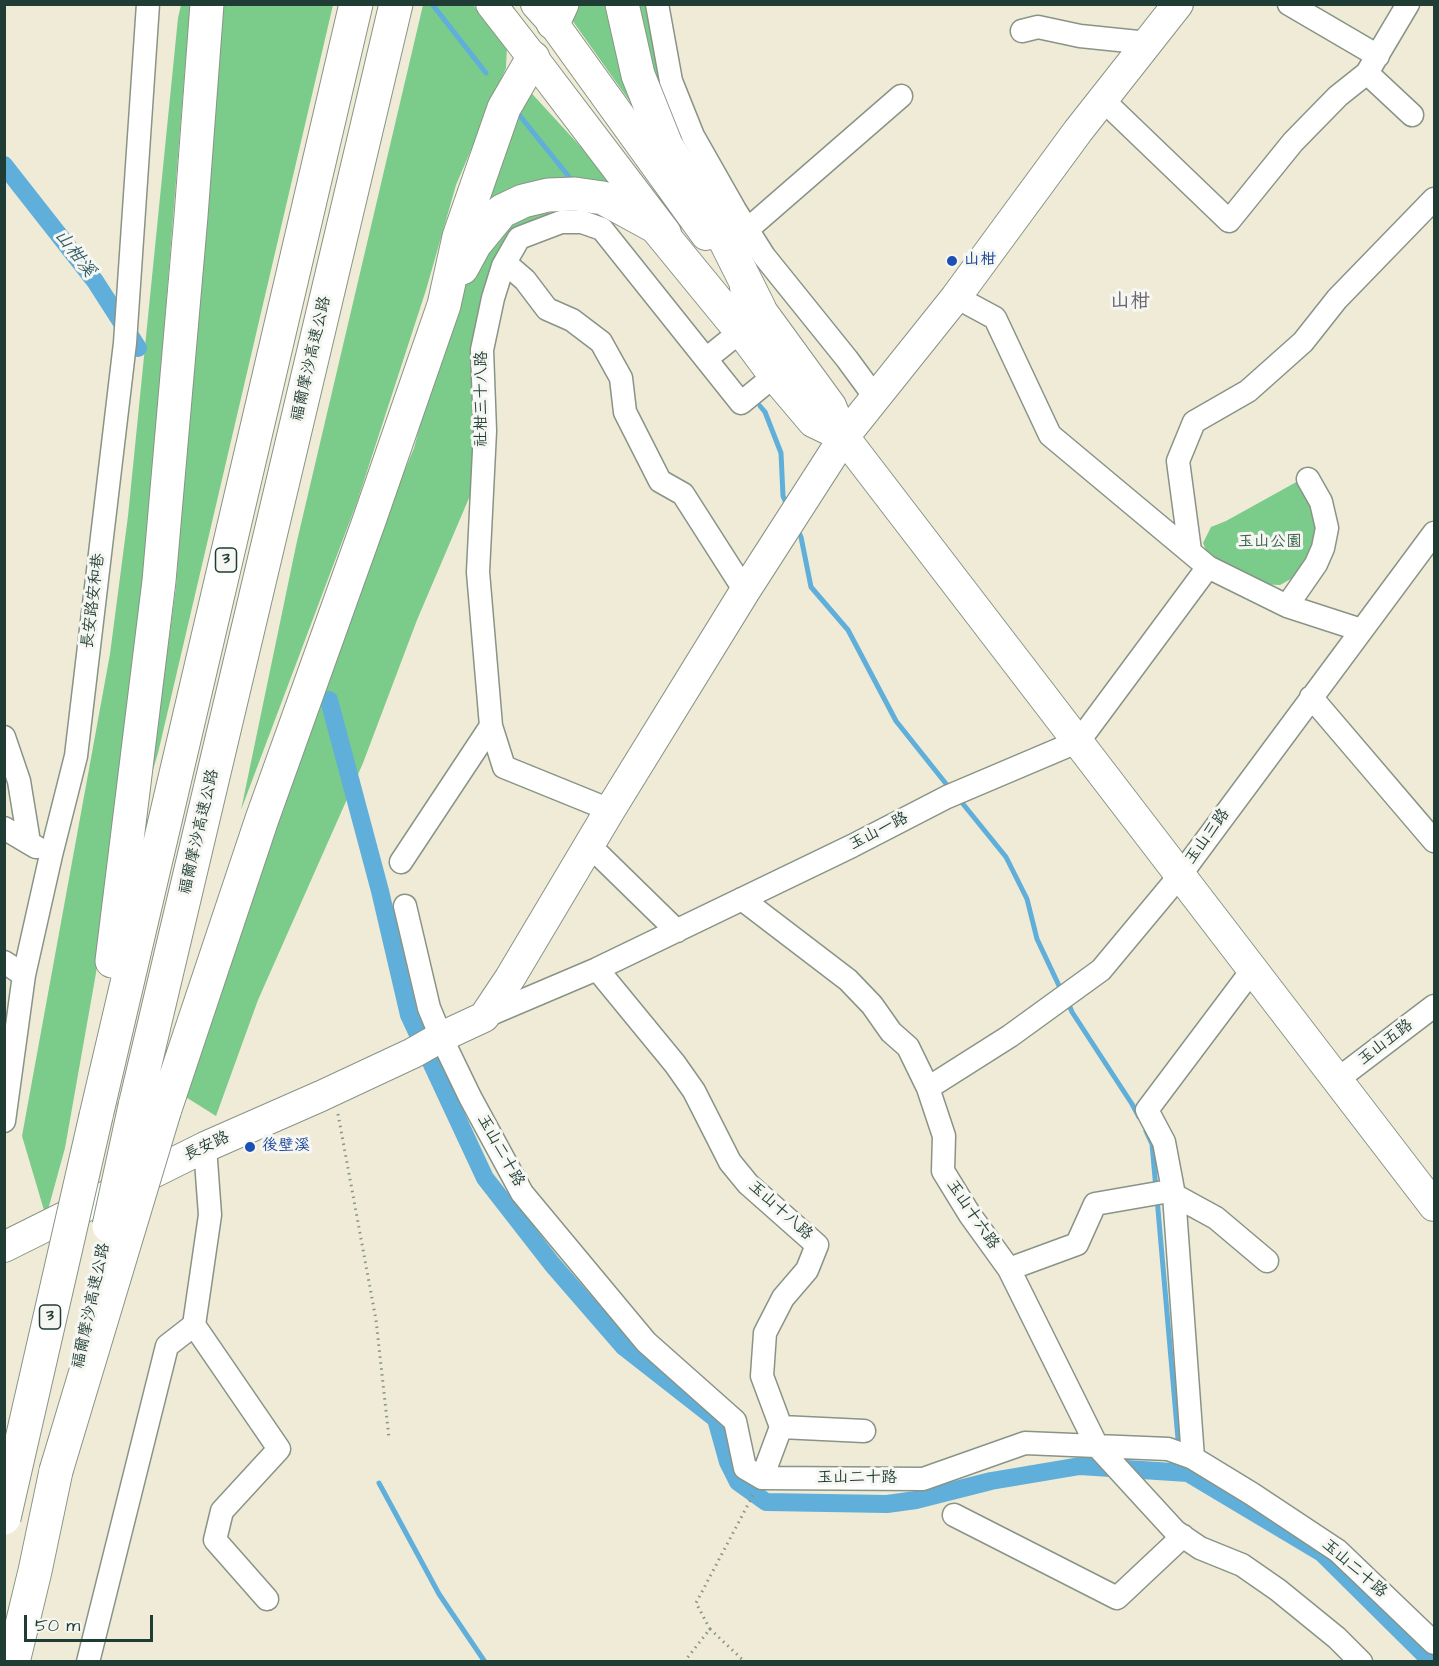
<!DOCTYPE html>
<meta charset="utf-8">
<style>
body{margin:0}
#map{position:relative;width:1439px;height:1666px;overflow:hidden;background:#f0ebd7;font-family:"Architects Daughter",sans-serif}
canvas{display:block}
.frame{position:absolute;inset:0;border:6px solid #1f3d34;pointer-events:none}
.scale{position:absolute;left:24px;top:1615px;width:129px;height:27px;box-sizing:border-box;border:3px solid #1f3d34;border-top:0;padding-left:8px;font-size:18px;line-height:21px;white-space:nowrap;color:#1f3d34;-webkit-text-stroke:4px #f6f6f2;paint-order:stroke}
</style>
<div id="map">
<canvas width="1439" height="1666"></canvas>
<div class="frame"></div>
<div class="scale">50 m</div>
</div>
<script>
const context = document.querySelector('canvas').getContext('2d');
context.lineJoin = 'round';
function paint(path, color) { context.fillStyle = color; context.fill(path, 'evenodd'); }
const shape = rows => new Path2D(rows.map(r => 'M' + r).join(''));
function trace(path, color, width, dash) { context.strokeStyle = color; context.lineWidth = width; context.lineCap = dash ? 'butt' : 'round'; context.setLineDash(dash || []); context.stroke(path); }
function label(font, color, halo, rows, align = 'center') {
  context.font = font + ' "Architects Daughter","LXGW WenKai TC",sans-serif'; context.lineWidth = 6; context.setLineDash([]); context.textBaseline = 'middle'; context.strokeStyle = halo; context.fillStyle = color; for (const [text, x, y, turn = 0] of rows) {
    context.save(); context.translate(x, y); context.rotate((+turn || 0) * Math.PI / 180); context.textAlign = isNaN(turn) ? turn : align; if (halo) context.strokeText(text, 0, 0); context.fillText(text, 0, 0); context.restore();
  }
}
paint(shape([
 [181,5,190,5,137,668,96,973,65,1148,46,1217,22,1136,110,654,128,516,178,18],
 [219,5,333,5,158,753,150,780,176,587],
 [423,5,473,5,507,45,506,68,456,185,426,290,357,502,241,810,297,541],
 [579,5,620,5,643,120,572,20],
 [632,5,648,5,698,176,651,87],
 [524,85,635,206,582,187,471,223],
 [545,212,555,214,521,225,494,263,480,328,473,435,472,491,417,620,363,763,258,1000,216,1116,181,1094,385,518,414,448,450,313,480,251,509,220],
 [1300,480,1316,510,1316,539,1310,556,1298,575,1280,585,1257,584,1210,560,1203,543,1211,527,1226,521]
]), '#7bcb8b');
trace(shape([
 [432,4,486,73],
 [516,111,574,183],
 [760,406,765,412,781,453,783,496,787,505],
 [797,528,801,537,811,587,848,630,896,721,951,790],
 [959,799,1006,857,1027,899,1037,939,1062,992],
 [1067,1000,1072,1012,1132,1104,1139,1117],
 [1146,1131,1152,1144,1156,1189],
 [1157,1198,1178,1439,1180,1446],
 [379,1483,439,1594,485,1662]
]), '#60afda', 5);
trace(shape([
 [4,165,95,281,138,348],
 [329,700,380,891,409,1015,485,1178,552,1264,624,1347,716,1419,728,1462,738,1482,766,1502,887,1504,916,1500,991,1481,1080,1466,1188,1473,1322,1553,1424,1654,1430,1662]
]), '#60afda', 18);
const minor = shape([
 [657,4,671,81,693,136,735,210,764,256,847,359,872,393],
 [1289,4,1378,56],
 [1022,31,1038,27,1080,36,1148,43],
 [1367,73,1412,115],
 [1103,100,1229,221,1293,142,1338,96,1367,73,1408,4],
 [748,229,901,96],
 [503,266,510,267,525,280,547,309,572,320,601,342,621,378,625,412,660,481,683,494,745,591],
 [956,297,995,318,1050,435,1208,567,1287,606,1361,630],
 [706,359,741,331],
 [1190,551,1178,461,1194,422,1248,391,1303,342,1337,299,1434,199],
 [1287,606,1316,564,1323,548,1327,528,1321,502,1308,479],
 [1311,697,1434,841],
 [4,737,19,781,29,842],
 [610,810,504,767,491,726,478,572,485,431,482,350,493,298,503,266,519,238,561,222,582,222,602,229,741,403,774,376],
 [4,828,36,847],
 [589,845,677,931],
 [401,862,491,726],
 [742,899,848,980,872,1005,891,1032,908,1047,928,1088,944,1136,943,1171,970,1215,1009,1269,1097,1446,1175,1531,1200,1548,1242,1565,1278,1590,1337,1638,1361,1662],
 [405,906,429,1008,441,1037,470,1097,522,1193,646,1342,735,1421,745,1468,762,1478,923,1479,1025,1443,1168,1449,1193,1458,1252,1494,1338,1551,1434,1643],
 [4,962,24,975],
 [597,969,675,1064,694,1091,730,1162,748,1184,817,1245,807,1270,783,1298,765,1333,762,1376,781,1427,762,1478],
 [484,1017,597,969,852,846,947,797,1079,741,1208,567],
 [1338,1079,1434,1006],
 [928,1088,1010,1036,1101,970,1181,874,1434,533],
 [4,1121,24,975,51,855,76,756,125,343,148,4],
 [1009,1269,1077,1244,1095,1204,1164,1192,1174,1195,1216,1218,1267,1261],
 [194,1325,279,1449,222,1511,215,1540,267,1599],
 [781,1427,864,1431],
 [1193,1458,1174,1195,1164,1142,1147,1110,1253,969],
 [954,1515,1117,1598,1183,1536],
 [88,1662,167,1346,194,1325,210,1215,205,1147]
]);
const major = shape([
 [491,4,533,58,666,233],
 [536,4,553,23,706,235],
 [745,288,831,406,844,437,1434,1206],
 [719,302,774,376,813,422,844,437],
 [4,1247,205,1147,321,1096,413,1053,441,1037,484,1017,510,978,610,810,745,591,844,437,956,297,1078,131,1178,4]
]);
const highway = shape([
 [622,4,638,75,666,145,723,236,759,308],
 [553,23,562,4],
 [462,268,475,244,502,211,523,201,548,195,575,194,603,198,656,227,733,321],
 [112,961,159,581,191,216,207,4],
 [135,1106,396,4],
 [164,1112,262,819,369,521,444,305,459,237,504,108,533,58],
 [96,1116,356,4],
 [13,1662,35,1571,56,1471]
]);
trace(minor, '#889486', 25);
trace(major, '#889486', 32);
trace(highway, '#889486', 35);
trace(shape([
 [338,1114,376,1320,389,1438],
 [710,1629,696,1603,753,1495],
 [684,1662,710,1629,745,1662]
]), '#889486', 3, [1.5, 4.5]);
trace(minor, '#fff', 22);
trace(major, '#fff', 30);
trace(highway, '#fff', 33);
const highwayBridge = shape([
 [109,1226,135,1106],
 [56,1471,164,1112],
 [4,1518,96,1116]
]);
trace(highwayBridge, '#889486', 35, []);
trace(highwayBridge, '#fff', 33);
for (const [x, y, r, color] of [
 [952,261,6,"#1a4fb4"],
 [250,1147,6,"#1a4fb4"]
]) { const dot = new Path2D(); dot.arc(x, y, r, 0, 2 * Math.PI); context.fillStyle = color; context.fill(dot); trace(dot, '#f6f6f2', 2); }
for (const [x, y, w] of [
 [226,560,21],
 [50,1317,21]
]) { const box = new Path2D(); box.roundRect(x - w / 2, y - 12, w, 24, 4.5); context.fillStyle = '#f6f6f2'; context.fill(box); trace(box, '#1f3d34', 1.5); }
label('bold 15px', '#1f3d34', null, [
 ["3",226,560],
 ["3",50,1317]
]);
label('16px', '#164399', '#f6f6f2', [
 ["山柑",964,261],
 ["後壁溪",262,1147]
], 'left');
label('16px', '#1f3d34', '#f6f6f2', [
 ["福爾摩沙高速公路",312,359,-77],
 ["社柑三十八路",483,399,-90],
 ["長安路安和巷",94,601,-83],
 ["福爾摩沙高速公路",200,832,-77],
 ["玉山一路",879,832,-27],
 ["玉山三路",1208,837,-54],
 ["玉山五路",1386,1043,-37],
 ["長安路",207,1147,-25],
 ["玉山二十路",500,1151,61],
 ["玉山十八路",780,1211,42],
 ["玉山十六路",972,1215,56],
 ["福爾摩沙高速公路",92,1306,-78],
 ["玉山二十路",857,1479],
 ["玉山二十路",1354,1569,41]
]);
label('16px', '#36604a', '#f6f6f2', [
 ["玉山公園",1270,543]
]);
label('italic 18px', '#325f66', '#f6f6f2', [
 ["山柑溪",74,254,52]
]);
label('20px', '#65656a', '#f6f6f2', [
 ["山柑",1130,303]
]);
</script>
